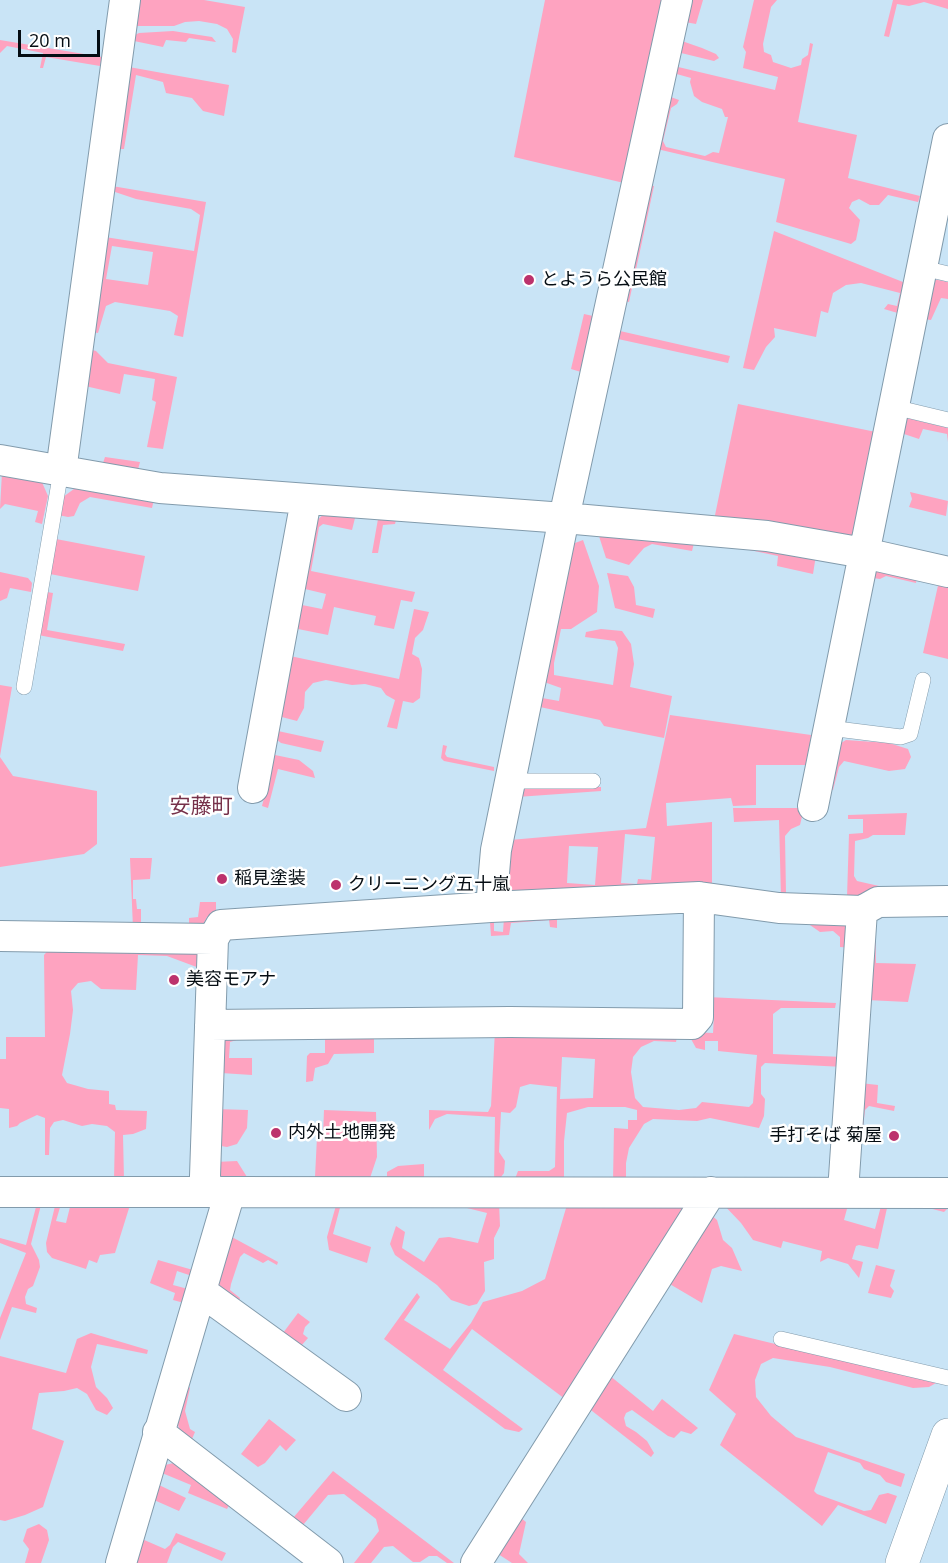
<!DOCTYPE html>
<meta charset="utf-8">
<style>
body{margin:0}
#map{position:relative;width:948px;height:1563px;overflow:hidden;background:#c9e4f6;font-family:"Open Sans",sans-serif}
canvas{display:block}
.scale{position:absolute;left:18px;top:30px;width:82px;height:27px;box-sizing:border-box;border:3px solid #050d13;border-top:0;padding-left:8px;font-size:18px;line-height:21px;white-space:nowrap;color:#050d13;-webkit-text-stroke:4px #fff;paint-order:stroke}
</style>
<div id="map">
<canvas width="948" height="1563"></canvas>
<div class="scale">20 m</div>
</div>
<script>
const context = document.querySelector('canvas').getContext('2d');
context.lineJoin = 'round';
function paint(path, color) { context.fillStyle = color; context.fill(path, 'evenodd'); }
const shape = rows => new Path2D(rows.map(r => 'M' + r).join(''));
function trace(path, color, width, dash) { context.strokeStyle = color; context.lineWidth = width; context.lineCap = dash ? 'butt' : 'round'; context.setLineDash(dash || []); context.stroke(path); }
function label(font, color, halo, rows, align = 'center') {
  context.font = font + ' "Open Sans","Noto Sans JP",sans-serif'; context.lineWidth = 5; context.setLineDash([]); context.textBaseline = 'middle'; context.strokeStyle = halo; context.fillStyle = color; for (const [text, x, y, turn = 0] of rows) {
    context.save(); context.translate(x, y); context.rotate((+turn || 0) * Math.PI / 180); context.textAlign = isNaN(turn) ? turn : align; if (halo) context.strokeText(text, 0, 0); context.fillText(text, 0, 0); context.restore();
  }
}
paint(shape([
 [139,0,204,0,245,7,236,53,232,52,233,39,227,29,217,24,199,21,185,22,174,26,136,26],
 [545,0,664,0,624,183,514,157],
 [688,0,703,0,696,24,685,22],
 [754,0,777,0,771,7,763,44,764,52,771,55,773,62,791,68,801,65,802,59,808,55,810,43,813,44,798,122,857,135,848,178,920,196,918,202,888,195,879,205,870,205,859,199,852,202,849,208,860,220,856,240,851,244,776,222,785,179,657,149,668,96,679,100,677,104,671,108,663,141,666,147,705,156,713,152,719,153,728,117,725,117,722,109,702,102,694,96,690,82,691,78,673,73,674,66,775,90,778,77,743,68,746,52,743,47],
 [893,0,948,0,948,9,924,2,909,6,897,4,889,37,884,36],
 [173,31,212,37,216,42,189,38,186,42,166,40,163,47,134,41,135,35,139,33],
 [0,40,102,57,100,66,46,57,43,68,40,68,43,53,7,46,0,53],
 [679,40,702,48,716,54,719,58,714,61,677,52],
 [129,67,229,85,224,116,203,111,192,98,166,93,163,82,136,75,124,149,117,149],
 [649,185,654,186,629,302,624,301],
 [112,186,206,202,183,337,174,335,178,316,170,311,115,302,106,306,98,333,92,332,105,237,194,251,200,215,191,209,136,199,112,191],
 [112,246,153,252,148,285,106,279],
 [774,231,908,284,901,314,884,309,888,304,897,306,900,293,861,283,846,285,833,293,828,313,821,311,816,337,774,328,775,337,766,347,754,370,743,368],
 [933,279,948,282,948,299,941,298,931,320,924,319],
 [584,314,593,316,581,372,571,369],
 [620,331,730,356,728,363,618,339],
 [89,349,96,351,108,363,177,377,163,449,147,447,156,402,152,400,155,379,124,374,120,394,85,386],
 [738,404,876,432,855,533,846,538,714,520],
 [903,417,948,428,948,442,947,434,923,429,919,439,901,433],
 [105,457,140,462,137,473,102,466],
 [2,472,41,480,48,496,42,524,35,522,38,511,5,504,0,509],
 [78,486,154,499,152,508,90,497,80,503,74,516,68,517,58,515,63,497],
 [910,492,948,501,946,516,909,507,912,499],
 [324,514,355,518,352,530,323,524,319,527,311,571,415,592,412,602,401,600,394,629,374,625,376,616,334,607,328,635,298,629,302,605,322,609,326,594,305,589,316,521],
 [378,519,396,520,395,524,383,525,378,553,372,553],
 [598,533,694,543,692,551,652,544,644,548,629,565,606,558],
 [56,539,145,556,138,591,50,574],
 [583,540,599,586,597,612,571,629,561,629,554,663,554,675,613,685,618,648,615,641,585,637,586,632,601,629,622,631,631,644,634,664,630,687,672,696,664,738,604,726,600,720,540,707,542,698,559,701,561,688,544,682,570,552,575,543],
 [740,548,816,555,813,574,777,566,778,556],
 [883,569,917,576,916,583,886,576,880,579,873,578,874,573],
 [0,572,28,578,32,583,31,592,10,588,7,598,0,601],
 [607,573,628,576,634,587,636,605,655,609,653,618,615,608],
 [939,581,948,583,948,659,923,653],
 [47,592,53,593,47,630,125,644,123,651,38,635],
 [414,609,429,612,423,630,415,638,412,654,419,658,422,669,420,698,413,703,403,701,397,729,387,727,395,700,386,695,381,688,365,684,352,685,326,680,313,683,305,692,304,708,297,721,278,716,290,656,399,679],
 [0,685,12,687,0,756],
 [670,715,811,735,809,765,756,765,756,805,733,806,731,798,666,803,667,826,712,822,712,884,507,896,510,840,646,828],
 [625,834,655,837,651,880,638,879,637,884,621,883],
 [569,846,598,847,595,885,567,883],
 [278,731,324,741,321,752,281,743,276,739],
 [846,740,889,743,908,749,911,757,905,769,889,771,844,761,839,767,833,790,826,790,833,748],
 [443,745,447,746,445,754,447,757,494,767,494,771,444,761,441,758],
 [275,755,299,760,313,771,315,778,278,769,268,808,262,806],
 [0,757,13,776,97,791,97,844,84,854,0,867],
 [601,787,601,791,517,797,526,788],
 [733,808,804,808,800,825,791,829,785,836,786,894,847,897,849,834,863,833,863,819,848,819,848,815,907,813,905,835,873,835,868,838,855,841,854,876,857,881,879,886,879,891,853,902,781,898,779,820,734,822],
 [130,858,152,858,150,879,133,880,133,899,136,899,137,909,141,909,141,929,133,928],
 [200,902,216,902,216,913,207,917,200,930,189,932,189,918,198,917],
 [557,915,557,928,550,927,549,920,511,923,509,935,491,936,490,922,494,918,494,931,503,932,504,918],
 [875,917,876,963,916,964,908,1002,867,1000],
 [842,920,853,931,853,948,840,947,840,937,833,931,820,932,807,923],
 [51,947,196,948,202,955,202,969,167,956,138,955,136,990,101,989,91,981,78,983,71,991,73,1010,70,1034,62,1075,67,1083,88,1089,109,1091,109,1104,115,1105,116,1110,147,1111,146,1129,133,1134,123,1135,124,1180,114,1180,115,1132,107,1126,92,1124,82,1126,63,1120,54,1122,50,1128,49,1155,45,1155,45,1118,37,1115,20,1123,17,1126,9,1128,9,1109,0,1108,0,1059,6,1059,6,1037,45,1037,44,955],
 [707,997,836,1003,835,1008,781,1008,773,1014,773,1054,843,1057,844,1067,765,1063,761,1067,761,1094,765,1099,764,1116,759,1128,710,1118,697,1121,653,1119,644,1124,629,1148,626,1163,626,1178,613,1181,614,1128,628,1129,628,1120,637,1120,637,1110,625,1107,588,1107,567,1113,564,1141,564,1178,515,1179,518,1171,549,1171,555,1167,557,1087,530,1084,520,1087,516,1107,510,1113,501,1112,499,1152,505,1161,504,1173,498,1181,494,1182,495,1117,447,1114,435,1119,429,1130,429,1110,488,1112,491,1106,495,1030,678,1032,676,1042,654,1041,641,1047,633,1057,631,1072,635,1098,643,1107,679,1110,696,1108,702,1102,749,1107,753,1103,757,1055,718,1051,718,1041,705,1041,705,1050,696,1048,691,1039,692,1032,713,1033,714,1015,706,1011],
 [562,1057,595,1059,593,1098,560,1099],
 [232,1032,250,1036,230,1042,229,1058,252,1058,252,1075,221,1073,222,1042],
 [374,1034,374,1053,334,1054,328,1064,315,1068,313,1081,306,1082,307,1056,310,1053,325,1053,325,1035],
 [860,1083,878,1085,877,1103,895,1106,894,1111,869,1106,865,1110,863,1128,856,1127],
 [215,1109,248,1110,247,1128,237,1144,227,1147,215,1145],
 [324,1110,376,1112,377,1157,368,1184,221,1184,215,1162,237,1161,247,1177,315,1177,317,1137,323,1135],
 [424,1164,424,1182,387,1182,387,1172,398,1166],
 [696,1197,565,1399,472,1329,443,1370,523,1429,519,1432,505,1429,384,1339,417,1293,420,1297,404,1320,450,1349,471,1323,483,1302,522,1291,545,1279,569,1198],
 [729,1198,845,1201,948,1200,948,1208,944,1212,921,1206,887,1208,878,1249,859,1245,856,1246,852,1259,863,1262,859,1278,848,1264,828,1258,820,1262,822,1251,783,1241,781,1248,753,1240,741,1223,722,1203],
 [848,1205,881,1206,875,1229,844,1220],
 [342,1200,333,1234,371,1247,367,1263,329,1250,327,1237,337,1202],
 [42,1201,31,1244,39,1260,40,1267,33,1286,28,1289,25,1297,26,1304,37,1308,36,1313,12,1307,0,1340,0,1318,26,1253,0,1243,0,1238,26,1245,36,1207,25,1203],
 [56,1202,130,1205,115,1253,100,1255,97,1263,89,1260,86,1269,52,1258,47,1252,46,1243],
 [61,1204,70,1207,66,1223,56,1221],
 [499,1202,500,1226,494,1238,494,1259,484,1262,485,1291,477,1304,469,1306,451,1300,437,1285,395,1255,390,1244,396,1226,405,1232,402,1248,424,1262,439,1238,449,1237,478,1243,487,1213,463,1207],
 [710,1214,717,1220,723,1240,732,1248,742,1271,721,1266,712,1269,702,1303,668,1283],
 [230,1236,278,1262,277,1265,268,1260,263,1263,244,1253,240,1257,231,1284,230,1290,240,1298,238,1303,218,1290,217,1277],
 [158,1260,193,1270,192,1276,177,1271,173,1285,188,1289,184,1303,173,1300,175,1293,150,1283],
 [876,1265,895,1270,890,1286,894,1291,891,1298,868,1293],
 [298,1313,310,1322,305,1327,303,1334,308,1338,301,1346,283,1333],
 [91,1333,148,1350,147,1354,97,1344,91,1367,96,1387,107,1398,113,1408,107,1415,96,1410,87,1394,77,1388,64,1391,39,1393,32,1429,64,1441,43,1507,25,1515,5,1521,0,1520,0,1356,66,1373,77,1339],
 [734,1334,936,1383,929,1387,913,1388,830,1367,773,1358,761,1364,755,1380,756,1397,771,1416,796,1437,905,1474,901,1487,886,1482,880,1475,864,1469,860,1463,828,1452,814,1491,817,1494,864,1511,871,1510,879,1495,888,1493,897,1496,886,1524,838,1505,822,1526,720,1445,736,1414,709,1390],
 [609,1375,653,1411,662,1399,698,1428,691,1434,681,1431,674,1438,668,1436,632,1410,626,1413,624,1418,626,1426,636,1432,647,1441,654,1453,651,1457,587,1407],
 [185,1383,190,1388,185,1411,190,1429,195,1432,192,1439,179,1429,176,1415],
 [269,1419,296,1440,286,1451,280,1445,265,1463,258,1467,241,1454],
 [178,1462,231,1501,227,1509,188,1493,191,1485,162,1473,165,1465],
 [333,1471,454,1563,447,1563,437,1556,429,1556,420,1562,413,1562,393,1546,384,1547,371,1563,354,1563,379,1531,376,1519,344,1494,328,1495,303,1525,293,1518],
 [159,1485,186,1498,179,1511,154,1500],
 [517,1515,526,1522,519,1554,528,1563,512,1563,495,1552],
 [39,1524,47,1530,49,1540,41,1563,25,1563,29,1549,23,1541,27,1529],
 [176,1533,226,1553,222,1561,178,1542,173,1547,167,1563,135,1563,142,1539,165,1549,170,1545]
]), '#fea3c0');
const service = shape([
 [923,268,948,274],
 [894,407,948,420],
 [24,687,61,471],
 [829,728,901,737,910,734,923,680],
 [510,781,593,781],
 [781,1339,948,1378]
]);
const minor = shape([
 [0,460,160,488,564,518,767,536,864,553,948,572],
 [61,471,125,0],
 [253,788,306,500],
 [813,806,948,139],
 [948,901,878,902,862,911,779,908,699,897,491,907,221,925,213,939,205,1176,207,1192,230,1192,948,1193],
 [491,907,496,850,564,518,677,0],
 [0,936,213,939],
 [210,1025,510,1022,692,1024,698,1017,699,897],
 [0,1192,207,1192],
 [843,1192,862,911],
 [202,1292,346,1396],
 [158,1432,328,1563],
 [121,1563,230,1192],
 [476,1563,711,1192]
]);
const tertiary = shape([
 [902,1563,948,1435]
]);
trace(service, '#829bac', 16);
trace(minor, '#829bac', 32);
trace(tertiary, '#829bac', 34);
trace(service, '#fff', 15);
trace(minor, '#fff', 30);
trace(tertiary, '#fff', 33);
for (const [x, y, r, color] of [
 [529,280,6,"#bc326c"],
 [222,879,6,"#bc326c"],
 [336,885,6,"#bc326c"],
 [174,980,6,"#bc326c"],
 [276,1133,6,"#bc326c"],
 [894,1136,6,"#bc326c"]
]) { const dot = new Path2D(); dot.arc(x, y, r, 0, 2 * Math.PI); context.fillStyle = color; context.fill(dot); trace(dot, '#fff', 2); }
label('18px', '#050d13', '#fff', [
 ["とようら公民館",541,280],
 ["稲見塗装",234,879],
 ["クリーニング五十嵐",348,885],
 ["美容モアナ",186,980],
 ["内外土地開発",288,1133],
 ["手打そば 菊屋",882,1136,"right"]
], 'left');
label('21px', '#76314a', '#fff', [
 ["安藤町",201,807]
]);
</script>
